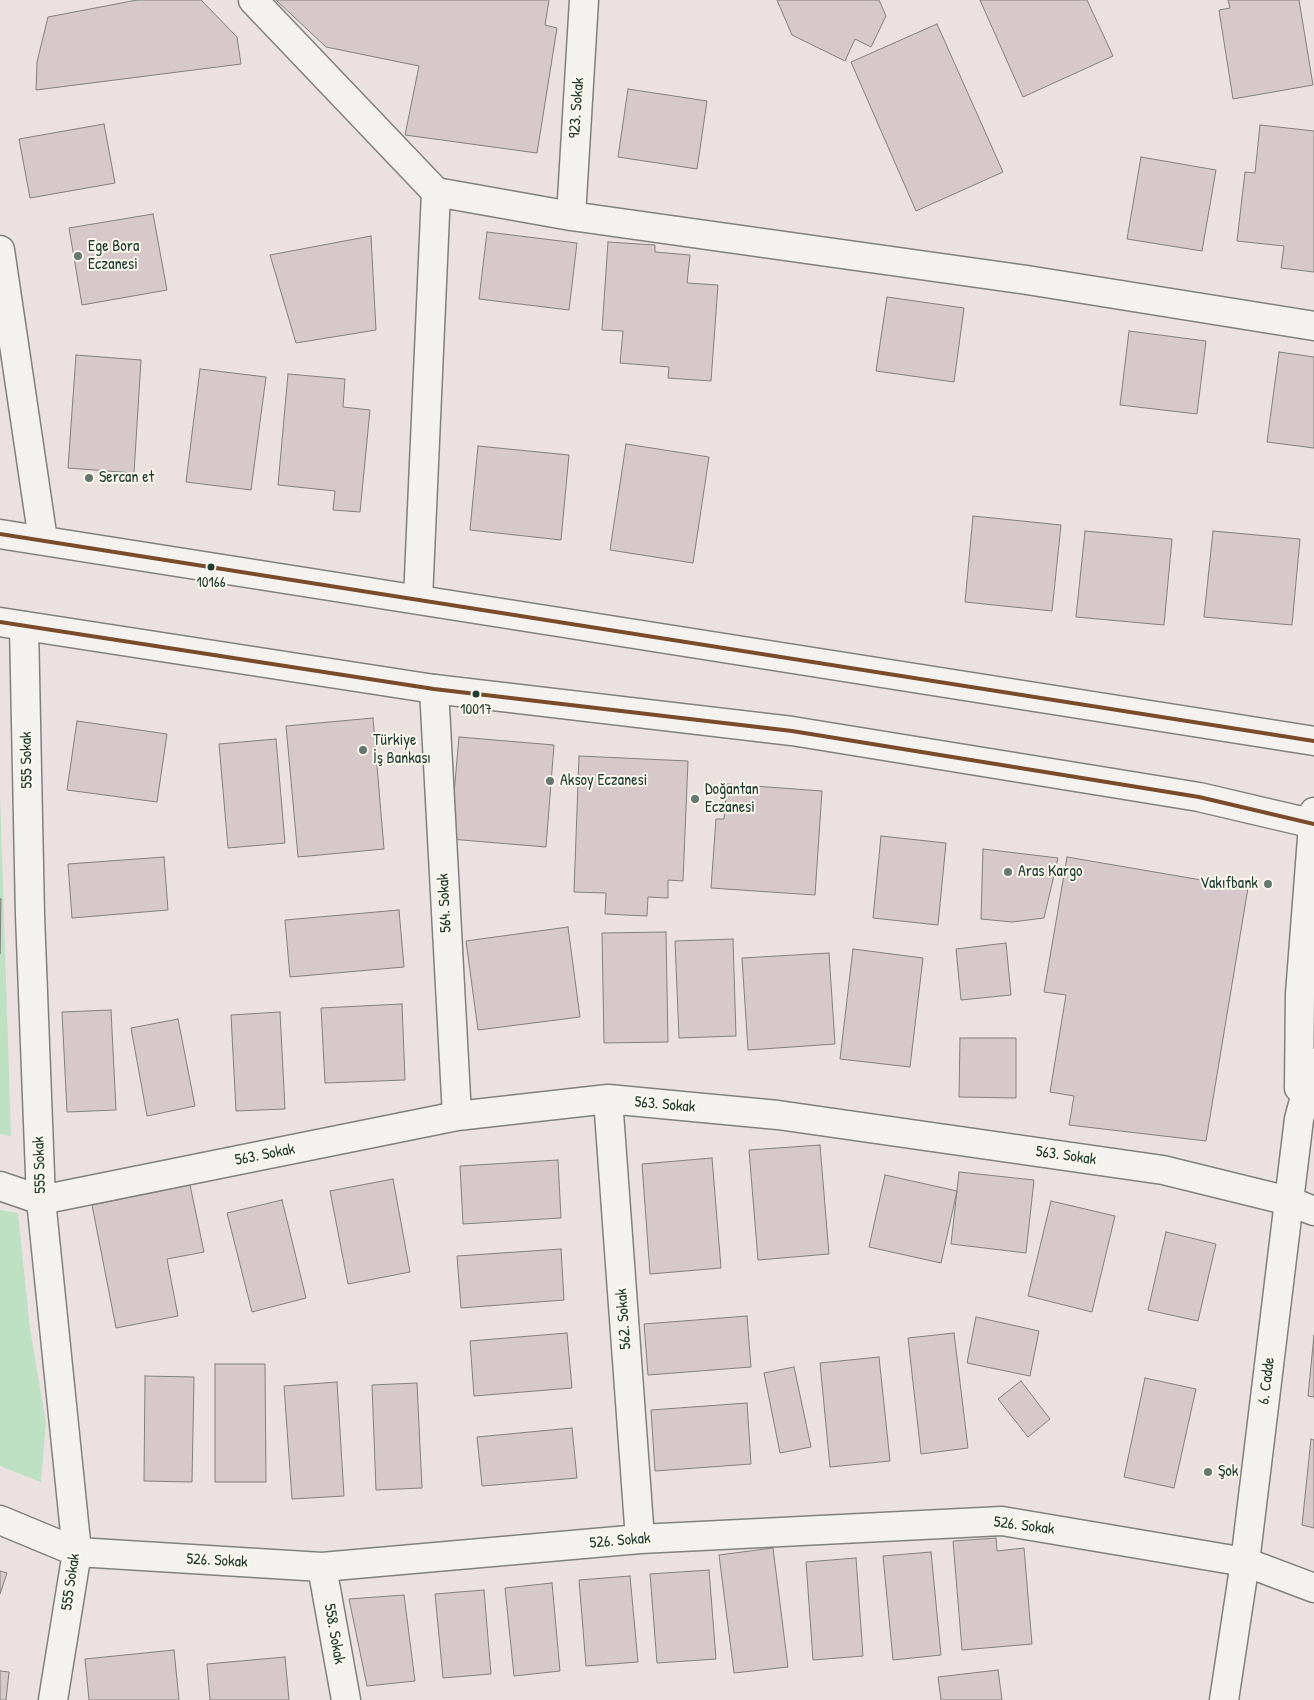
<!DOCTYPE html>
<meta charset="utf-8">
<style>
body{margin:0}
canvas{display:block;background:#ebe1e0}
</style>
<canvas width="1314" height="1700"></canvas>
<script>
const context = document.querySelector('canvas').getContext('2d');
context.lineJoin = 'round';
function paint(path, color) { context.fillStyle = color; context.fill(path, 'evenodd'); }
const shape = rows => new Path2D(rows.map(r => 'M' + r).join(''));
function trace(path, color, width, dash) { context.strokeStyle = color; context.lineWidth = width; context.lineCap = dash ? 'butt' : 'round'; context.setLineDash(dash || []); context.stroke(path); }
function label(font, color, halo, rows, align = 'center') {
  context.font = font + ' "Patrick Hand",sans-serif'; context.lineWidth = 4; context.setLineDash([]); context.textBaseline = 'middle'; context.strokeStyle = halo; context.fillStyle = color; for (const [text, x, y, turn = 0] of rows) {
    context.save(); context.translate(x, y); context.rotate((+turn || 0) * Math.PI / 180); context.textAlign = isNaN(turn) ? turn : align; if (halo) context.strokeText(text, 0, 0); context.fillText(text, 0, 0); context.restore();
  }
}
paint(shape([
 [0,793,11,1136,0,1134],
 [0,1210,18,1213,30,1329,46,1423,41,1482,0,1466]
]), '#bee1c4');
const building = shape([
 [137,0,201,0,237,37,241,64,36,90,37,62,48,17,137,0],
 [276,0,549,0,545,25,557,28,537,153,405,135,419,66,326,47,276,0],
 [777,0,879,0,886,16,871,47,855,39,845,61,792,35,777,0],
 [980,0,1087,0,1113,56,1023,97,980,0],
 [1228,0,1299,0,1313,85,1233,99,1219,10,1230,8,1228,0],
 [937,24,1003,172,916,211,851,62,937,24],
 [628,89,707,101,697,169,618,157,628,89],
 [104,124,115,183,30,198,19,139,104,124],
 [1260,125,1314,131,1314,272,1281,268,1284,246,1237,241,1245,172,1255,173,1260,125],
 [1141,157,1216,170,1202,251,1127,239,1141,157],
 [153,214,167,290,82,305,69,228,153,214],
 [487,232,577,243,569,310,479,299,487,232],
 [371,236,376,330,296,343,270,255,371,236],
 [608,242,655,245,655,252,690,255,687,283,718,285,711,381,668,378,669,367,620,363,623,331,602,330,608,242],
 [887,297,964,308,954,382,876,371,887,297],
 [1129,331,1206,341,1197,414,1120,405,1129,331],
 [1279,352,1314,357,1314,448,1267,442,1279,352],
 [76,355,141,360,134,473,68,468,76,355],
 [200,369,266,377,251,490,186,482,200,369],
 [288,374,345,379,343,407,370,410,360,512,333,510,335,491,278,485,288,374],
 [626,444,709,457,693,563,610,550,626,444],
 [478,446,569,455,561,540,470,530,478,446],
 [973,516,1061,525,1052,611,965,602,973,516],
 [1085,531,1172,539,1164,625,1076,617,1085,531],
 [1213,531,1300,539,1292,625,1204,617,1213,531],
 [373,718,384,849,298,857,286,726,373,718],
 [77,721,167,734,157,802,67,790,77,721],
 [459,737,554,745,546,847,450,839,459,737],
 [276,739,285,843,228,848,219,744,276,739],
 [579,756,688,761,683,881,668,880,668,898,648,897,647,916,605,914,606,893,574,892,579,756],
 [727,784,822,791,815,895,711,888,716,819,724,819,727,784],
 [881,836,946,843,938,925,873,918,881,836],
 [983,849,1058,858,1044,918,1012,922,981,919,983,849],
 [164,857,168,910,72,918,68,864,164,857],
 [1067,857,1248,888,1206,1141,1069,1125,1074,1096,1050,1092,1066,995,1044,992,1067,857],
 [0,899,1,899,0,954,0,899],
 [399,910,404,967,290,977,285,920,399,910],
 [568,927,580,1017,478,1030,466,941,568,927],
 [666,932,668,1042,604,1043,602,933,666,932],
 [733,939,736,1036,679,1038,675,941,733,939],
 [1006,943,1011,995,961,1000,956,949,1006,943],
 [853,949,923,958,910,1067,840,1059,853,949],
 [829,953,835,1044,748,1050,742,958,829,953],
 [402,1004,405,1080,325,1083,321,1008,402,1004],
 [111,1010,116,1110,67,1112,62,1012,111,1010],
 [280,1012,285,1109,236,1111,231,1015,280,1012],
 [178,1019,195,1106,147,1116,131,1028,178,1019],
 [960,1038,1016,1038,1016,1098,959,1097,960,1038],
 [820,1145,829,1254,758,1260,749,1150,820,1145],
 [712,1158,721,1268,650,1274,642,1164,712,1158],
 [558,1160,561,1218,463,1224,460,1166,558,1160],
 [959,1172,1034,1180,1026,1253,951,1244,959,1172],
 [885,1175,957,1191,941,1263,869,1247,885,1175],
 [393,1179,410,1272,348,1284,330,1191,393,1179],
 [190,1185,204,1252,167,1259,178,1316,116,1328,92,1205,190,1185],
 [282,1200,306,1298,252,1312,227,1213,282,1200],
 [1051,1201,1115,1216,1092,1312,1028,1296,1051,1201],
 [1166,1232,1216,1244,1198,1321,1148,1310,1166,1232],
 [561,1249,564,1300,461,1308,457,1256,561,1249],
 [747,1316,751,1367,648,1375,644,1324,747,1316],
 [976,1317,1039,1331,1030,1376,967,1363,976,1317],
 [567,1333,572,1388,474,1396,470,1341,567,1333],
 [954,1333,968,1448,921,1454,908,1338,954,1333],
 [1314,1335,1314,1397,1308,1396,1314,1335],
 [879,1357,890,1461,830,1467,820,1363,879,1357],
 [215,1364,265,1364,266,1482,215,1482,215,1364],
 [794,1367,811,1447,780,1453,764,1373,794,1367],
 [145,1376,194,1377,192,1482,144,1481,145,1376],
 [1145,1378,1196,1389,1174,1488,1124,1477,1145,1378],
 [1021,1381,1050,1419,1028,1437,998,1399,1021,1381],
 [337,1382,344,1496,292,1499,284,1386,337,1382],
 [417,1383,422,1488,376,1490,372,1385,417,1383],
 [747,1403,751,1464,655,1471,651,1410,747,1403],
 [572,1428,577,1478,482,1486,477,1437,572,1428],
 [1311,1439,1314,1440,1314,1528,1302,1525,1311,1439],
 [996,1538,997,1551,1024,1548,1032,1644,962,1650,953,1541,996,1538],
 [773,1548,788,1667,734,1673,719,1555,773,1548],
 [931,1552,941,1655,893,1660,883,1556,931,1552],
 [856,1558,863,1656,813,1660,806,1562,856,1558],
 [709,1570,716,1659,657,1663,650,1574,709,1570],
 [0,1571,7,1573,0,1594,0,1571],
 [630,1576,638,1662,586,1666,579,1580,630,1576],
 [552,1583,560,1671,514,1676,505,1588,552,1583],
 [484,1590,491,1674,443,1678,435,1594,484,1590],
 [404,1595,415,1681,367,1686,349,1599,404,1595],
 [174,1650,179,1700,89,1700,85,1659,174,1650],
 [285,1657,289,1700,210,1700,207,1664,285,1657],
 [998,1670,1002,1700,941,1700,938,1677,998,1670],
 [0,1671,9,1672,6,1700,0,1700,0,1671]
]);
paint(building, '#d7c8cb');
trace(building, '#80817f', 1);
const street = shape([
 [253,0,436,192,571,216,1027,280,1314,326],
 [571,216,584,0],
 [0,250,43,540],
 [418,599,436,192],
 [24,626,30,915,41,1200,77,1552,53,1700],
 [434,689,457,1116],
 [608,1099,640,1539],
 [0,1186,41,1200,457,1116,608,1099,778,1115,1163,1170,1289,1201,1314,1211],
 [0,1520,77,1552,322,1567,640,1539,1002,1521,1245,1562,1314,1588],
 [322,1567,346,1700]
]);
const secondary = shape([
 [1299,1088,1300,994,1314,812],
 [1224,1700,1245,1562,1299,1119,1314,1063]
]);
const primary = shape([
 [0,534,1314,741],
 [0,622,434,689,792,731,1199,797,1314,824]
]);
trace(street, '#80817f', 31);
trace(secondary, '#80817f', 31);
trace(primary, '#80817f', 31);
trace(street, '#f4f2ee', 28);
trace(secondary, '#f4f2ee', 28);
trace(primary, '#f4f2ee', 28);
trace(shape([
 [0,534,1314,741],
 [0,622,434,689,792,731,1199,797,1314,824]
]), '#7a4b2a', 4);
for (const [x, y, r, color] of [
 [78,256,5,"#667670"],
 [89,478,5,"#667670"],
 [211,567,4.5,"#1f3d34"],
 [476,694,4.5,"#1f3d34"],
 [363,750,5,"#667670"],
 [550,781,5,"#667670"],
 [695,799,5,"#667670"],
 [1008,872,5,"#667670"],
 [1268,884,5,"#667670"],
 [1208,1472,5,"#667670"]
]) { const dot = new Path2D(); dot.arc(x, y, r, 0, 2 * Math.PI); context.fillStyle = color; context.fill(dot); trace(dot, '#fbf7ec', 2); }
label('15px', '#1f3d34', '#fbf7ec', [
 ["10166",211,583],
 ["10017",476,710]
]);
label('16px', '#1f3d34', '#fbf7ec', [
 ["923. Sokak",577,108,-86],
 ["555 Sokak",27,760,-91],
 ["564. Sokak",445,903,-93],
 ["563. Sokak",665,1105,5],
 ["563. Sokak",265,1155,-11],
 ["563. Sokak",1066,1156,8],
 ["555 Sokak",40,1165,-92],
 ["562. Sokak",624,1319,-94],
 ["6. Cadde",1267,1381,-83],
 ["526. Sokak",1024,1526,7],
 ["526. Sokak",620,1541,-5],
 ["526. Sokak",217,1561,3],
 ["555 Sokak",71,1582,-82],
 ["558. Sokak",334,1634,80]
]);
label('16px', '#1f3d34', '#fbf7ec', [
 ["Ege Bora",88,247],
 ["Eczanesi",88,265],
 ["Sercan et",99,478],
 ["Türkiye",373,741],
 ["İş Bankası",373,759],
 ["Aksoy Eczanesi",560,781],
 ["Doğantan",705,790],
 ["Eczanesi",705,808],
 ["Aras Kargo",1018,872],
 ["Vakıfbank",1258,884,"right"],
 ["Şok",1218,1472]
], 'left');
</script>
